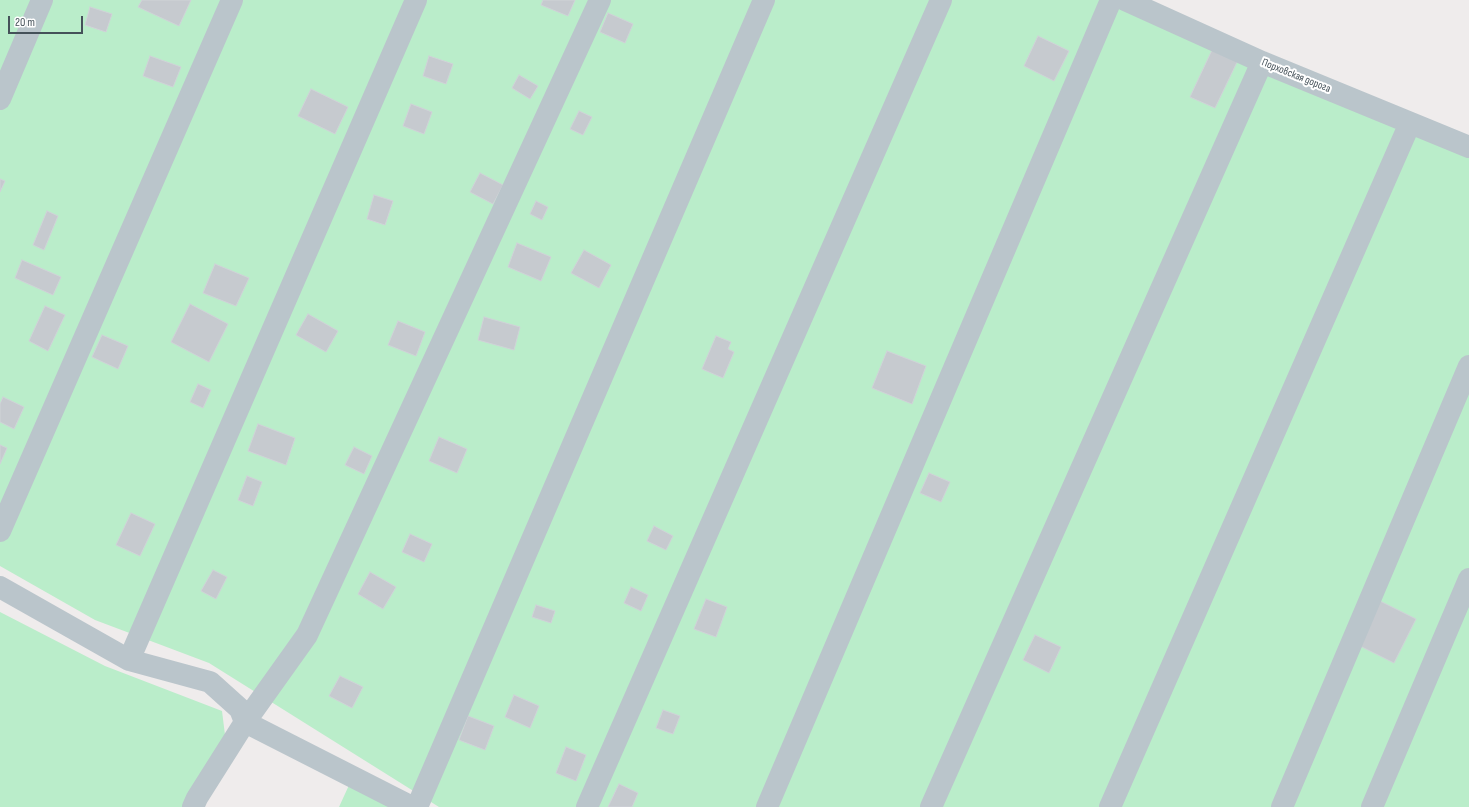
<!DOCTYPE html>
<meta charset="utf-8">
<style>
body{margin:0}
#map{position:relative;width:1469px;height:807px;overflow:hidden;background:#efecec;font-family:"Sofia Sans Condensed",sans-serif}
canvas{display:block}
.scale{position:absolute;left:8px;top:16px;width:75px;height:18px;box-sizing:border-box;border:2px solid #455159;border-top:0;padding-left:5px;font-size:12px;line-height:14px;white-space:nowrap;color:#455159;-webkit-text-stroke:3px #fff;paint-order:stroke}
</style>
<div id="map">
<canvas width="1469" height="807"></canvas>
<div class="scale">20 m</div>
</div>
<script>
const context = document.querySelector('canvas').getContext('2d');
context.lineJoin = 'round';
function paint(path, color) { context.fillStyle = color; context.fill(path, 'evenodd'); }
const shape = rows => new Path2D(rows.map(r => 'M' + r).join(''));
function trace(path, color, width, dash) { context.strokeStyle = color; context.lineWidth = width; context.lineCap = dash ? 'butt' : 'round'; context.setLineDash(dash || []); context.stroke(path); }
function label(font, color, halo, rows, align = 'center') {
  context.font = font + ' "Sofia Sans Condensed",sans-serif'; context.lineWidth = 4; context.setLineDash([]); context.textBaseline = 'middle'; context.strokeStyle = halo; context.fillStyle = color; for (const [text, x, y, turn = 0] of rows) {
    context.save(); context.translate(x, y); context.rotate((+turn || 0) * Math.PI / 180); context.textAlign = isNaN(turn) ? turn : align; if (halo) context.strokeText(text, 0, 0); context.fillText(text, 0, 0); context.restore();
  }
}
paint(shape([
 [0,0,1113,0,1469,157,1469,807,439,807,209,663,95,620,0,566],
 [0,612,105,666,222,711,225,735,188,807,0,807],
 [350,783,389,807,339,807]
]), '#baedca');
const building = shape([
 [142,0,191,0,179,26,138,7,142,0],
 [543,0,575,0,568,16,541,5,543,0],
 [90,7,112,14,106,32,85,25,90,7],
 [608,13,633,24,625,43,600,32,608,13],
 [1038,36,1069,51,1054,81,1024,66,1038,36],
 [1213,48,1238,60,1215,108,1190,97,1213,48],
 [150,56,181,67,173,87,143,76,150,56],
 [429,56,453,64,446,84,423,76,429,56],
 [519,75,538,86,530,99,512,88,519,75],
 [311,89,348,107,335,134,298,116,311,89],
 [411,104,432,112,424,134,403,126,411,104],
 [579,111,592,117,583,135,570,129,579,111],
 [480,173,503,185,493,204,470,192,480,173],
 [0,179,5,181,0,192,0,179],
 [374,195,393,201,385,225,367,219,374,195],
 [536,201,548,207,542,220,530,214,536,201],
 [47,211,58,216,44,250,33,245,47,211],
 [517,243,551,257,541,281,508,267,517,243],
 [584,250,611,265,599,288,571,273,584,250],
 [22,260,61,277,53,295,15,278,22,260],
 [215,264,249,278,236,306,203,293,215,264],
 [190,304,228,324,209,362,171,342,190,304],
 [45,306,65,315,48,351,29,341,45,306],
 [308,314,338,331,326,352,296,335,308,314],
 [484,317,520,327,514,350,478,340,484,317],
 [398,321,425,332,416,356,388,345,398,321],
 [102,335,128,346,118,369,92,357,102,335],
 [716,336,731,342,728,349,734,352,723,378,702,369,716,336],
 [887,351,926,366,912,404,872,388,887,351],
 [198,384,211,390,203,408,190,402,198,384],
 [3,397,24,407,14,429,0,422,0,404,3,397],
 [258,424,295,438,286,465,248,451,258,424],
 [439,437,467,449,457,473,429,461,439,437],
 [0,445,7,448,0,464,0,445],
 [354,447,372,456,364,474,345,465,354,447],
 [929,473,950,482,941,502,920,493,929,473],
 [247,476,262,482,253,506,238,500,247,476],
 [131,513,155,524,140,556,116,545,131,513],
 [654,526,673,536,666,550,647,541,654,526],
 [410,534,432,544,424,562,402,552,410,534],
 [213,570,227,577,216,599,201,591,213,570],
 [370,572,396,587,383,609,358,594,370,572],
 [631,587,648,595,641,611,624,603,631,587],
 [706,599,727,607,716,637,694,629,706,599],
 [1380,601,1416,619,1394,663,1358,645,1380,601],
 [536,605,555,611,551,623,532,617,536,605],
 [1035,635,1061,647,1049,673,1023,660,1035,635],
 [340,676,363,687,352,708,329,696,340,676],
 [514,695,539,706,530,728,505,717,514,695],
 [663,710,680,716,673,734,656,728,663,710],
 [468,716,494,726,485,750,459,740,468,716],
 [566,747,586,755,576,781,556,773,566,747],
 [619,784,638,793,632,807,608,807,619,784]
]);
paint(building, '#c6cacf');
trace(building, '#d0d3d8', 1);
trace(shape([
 [1125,0,1262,62,1469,147],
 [0,99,42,0],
 [0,531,232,0],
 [0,587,129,660,210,682,240,709,245,722,412,807],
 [129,660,416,0],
 [193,807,197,798,245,722,307,635,600,0],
 [417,807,764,0],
 [587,807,941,0],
 [767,807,1111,0],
 [931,807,1262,62],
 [1110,807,1410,123],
 [1282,807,1469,366],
 [1372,807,1469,579]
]), '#bac5cb', 22);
label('11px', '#455159', '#fff', [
 ["Порховская дорога",1296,76,22]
]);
</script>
